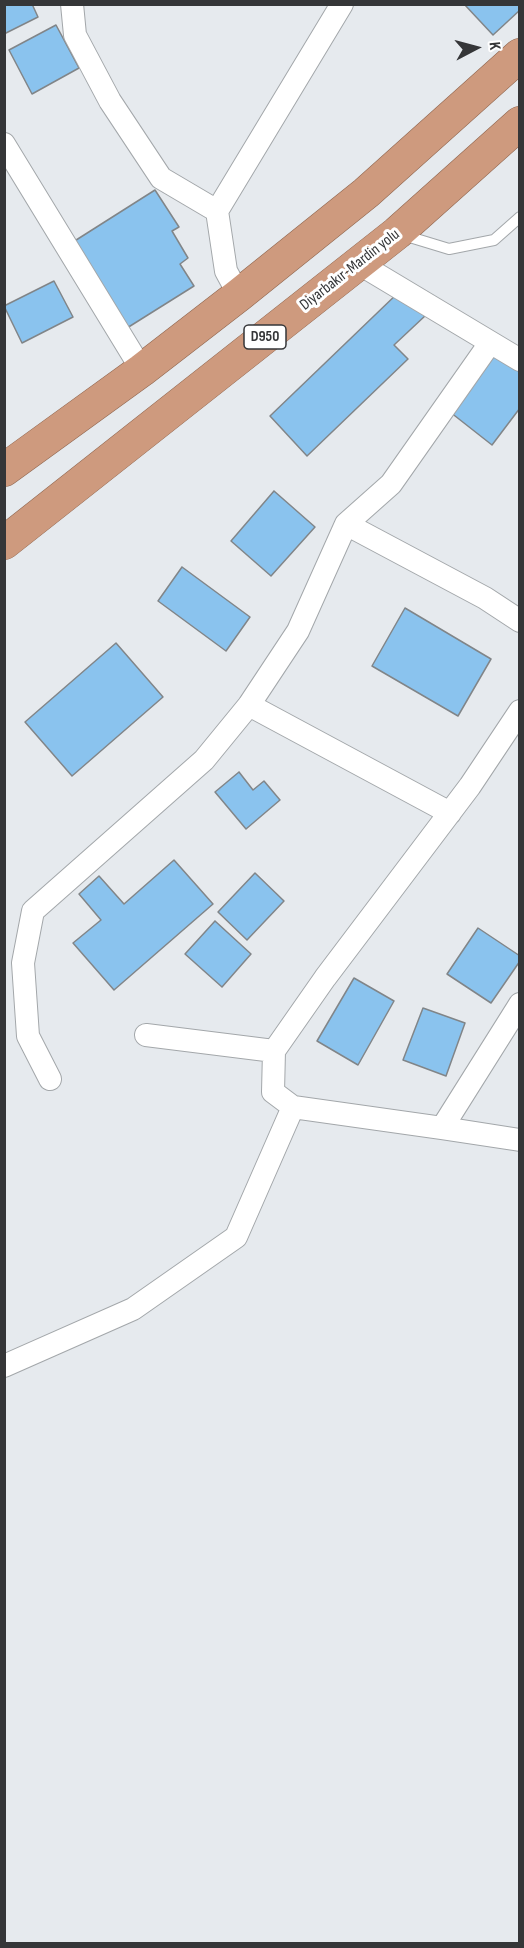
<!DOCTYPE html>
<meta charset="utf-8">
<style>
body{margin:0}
#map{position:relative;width:524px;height:1948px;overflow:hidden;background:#e6eaee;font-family:"Sofia Sans Condensed",sans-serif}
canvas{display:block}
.frame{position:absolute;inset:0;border:6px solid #353638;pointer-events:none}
.north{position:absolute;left:446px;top:18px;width:60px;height:60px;-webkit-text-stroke:4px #fff;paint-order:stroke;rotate:84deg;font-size:16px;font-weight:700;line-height:24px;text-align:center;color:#353638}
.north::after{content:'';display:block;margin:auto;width:21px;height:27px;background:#353638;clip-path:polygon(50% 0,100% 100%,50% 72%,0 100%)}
</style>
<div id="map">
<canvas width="524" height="1948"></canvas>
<div class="frame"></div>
<div class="north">K</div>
</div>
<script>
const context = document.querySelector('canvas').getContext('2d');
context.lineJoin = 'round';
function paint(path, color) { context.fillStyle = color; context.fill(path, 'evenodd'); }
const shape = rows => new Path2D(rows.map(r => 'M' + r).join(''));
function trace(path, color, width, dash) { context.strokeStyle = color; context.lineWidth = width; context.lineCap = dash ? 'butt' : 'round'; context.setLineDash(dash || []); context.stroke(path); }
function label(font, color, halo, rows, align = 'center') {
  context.font = font + ' "Sofia Sans Condensed",sans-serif'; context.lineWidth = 6; context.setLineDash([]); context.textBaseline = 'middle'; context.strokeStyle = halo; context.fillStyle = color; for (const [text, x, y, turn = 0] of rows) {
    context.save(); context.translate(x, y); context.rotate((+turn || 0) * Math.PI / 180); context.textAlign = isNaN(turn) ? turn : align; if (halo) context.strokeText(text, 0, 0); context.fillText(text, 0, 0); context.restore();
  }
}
const building = shape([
 [4,4,32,4,38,17,4,34,4,4],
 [464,4,520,4,520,10,493,35,464,4],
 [56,25,79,68,32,94,9,50,56,25],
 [155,190,179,227,172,231,188,258,180,264,194,286,127,328,73,242,155,190],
 [54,281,73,317,22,343,4,306,54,281],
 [401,290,426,315,394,345,408,359,307,456,270,416,401,290],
 [495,352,520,370,520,408,492,445,450,412,495,352],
 [274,491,315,527,271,576,231,541,274,491],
 [182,567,250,617,226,651,158,601,182,567],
 [405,608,491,659,458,716,372,666,405,608],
 [116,643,163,697,72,776,25,722,116,643],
 [239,772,253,790,264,781,280,800,246,829,215,792,239,772],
 [174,860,213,904,114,990,73,943,101,920,79,894,99,876,124,904,174,860],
 [255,873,284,901,247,940,218,912,255,873],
 [215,921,251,954,222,987,185,954,215,921],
 [478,928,520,956,520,961,491,1003,447,974,478,928],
 [354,978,394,1001,358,1065,317,1041,354,978],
 [423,1008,465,1023,446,1076,403,1060,423,1008]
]);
paint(building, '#8ac3ee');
trace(building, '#818588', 1.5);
const service = shape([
 [403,235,449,249,494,240,520,217]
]);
const minor = shape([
 [72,4,75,35,110,101,161,178,217,211],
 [4,144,142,370],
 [358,263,520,360],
 [239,295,226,271,217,211,342,4],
 [346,524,485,598,520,621],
 [249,705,450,813],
 [520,711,470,786,325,978,274,1051,273,1092,293,1107,442,1128,520,1140],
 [146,1035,274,1051],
 [50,1079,28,1036,23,963,33,911,204,760,249,705,298,631,346,524,391,484,490,343],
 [442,1128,520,1004],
 [4,1366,133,1309,236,1237,293,1107]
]);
const trunk = shape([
 [4,470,142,370,239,295,366,193,520,55],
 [4,543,397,233,520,123]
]);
trace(service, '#a3a7aa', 12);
trace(minor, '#a3a7aa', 24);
trace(trunk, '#906750', 34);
trace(service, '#fff', 10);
trace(minor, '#fff', 22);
trace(trunk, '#ce9a7e', 33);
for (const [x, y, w] of [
 [265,337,42]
]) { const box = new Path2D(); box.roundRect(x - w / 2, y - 12, w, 24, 4.5); context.fillStyle = '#fff'; context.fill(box); trace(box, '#353638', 1.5); }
label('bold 15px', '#353638', null, [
 ["D950",265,337]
]);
label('16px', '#353638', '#fff', [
 ["Diyarbakır-Mardin yolu",350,270,-38]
]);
</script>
